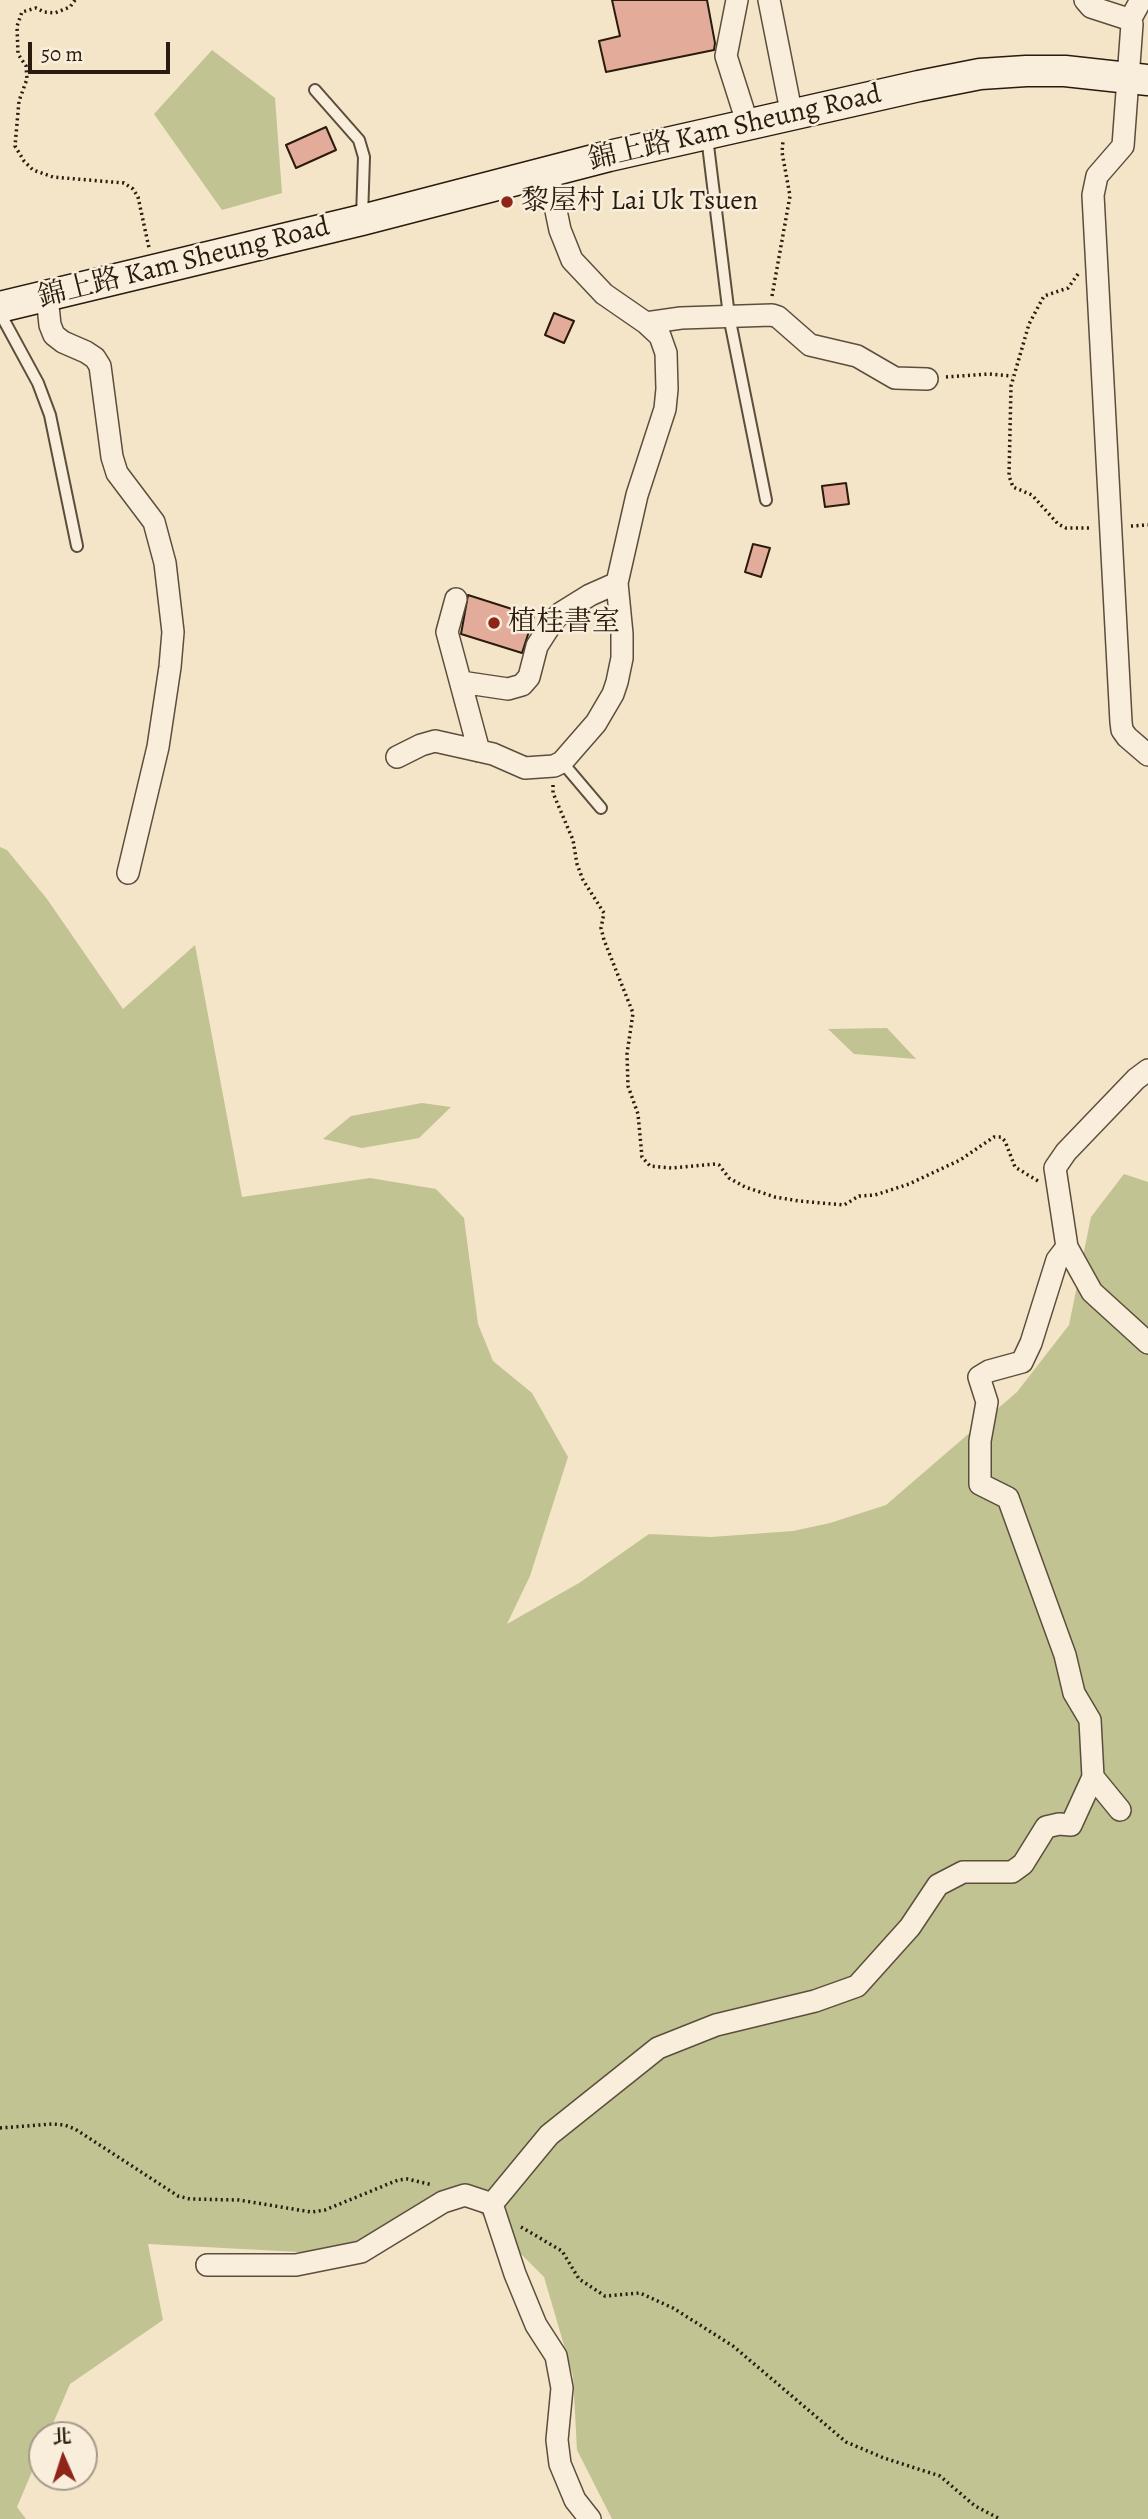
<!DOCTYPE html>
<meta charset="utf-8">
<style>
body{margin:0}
#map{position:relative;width:1148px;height:2519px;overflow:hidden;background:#f4e5c8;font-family:Alegreya,"Noto Serif TC",serif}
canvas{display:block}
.north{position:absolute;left:28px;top:2421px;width:70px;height:70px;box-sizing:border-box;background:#f8eedb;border:2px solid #a59a89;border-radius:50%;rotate:357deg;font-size:19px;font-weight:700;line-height:28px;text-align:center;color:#291b0d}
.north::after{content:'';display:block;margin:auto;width:24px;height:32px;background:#8f2418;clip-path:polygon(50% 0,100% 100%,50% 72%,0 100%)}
.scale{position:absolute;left:28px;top:42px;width:142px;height:32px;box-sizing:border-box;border:4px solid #291b0d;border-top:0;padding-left:9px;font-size:21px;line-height:24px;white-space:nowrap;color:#291b0d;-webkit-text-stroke:5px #f8eedb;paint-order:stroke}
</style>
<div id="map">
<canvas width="1148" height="2519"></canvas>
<div class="north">北</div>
<div class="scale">50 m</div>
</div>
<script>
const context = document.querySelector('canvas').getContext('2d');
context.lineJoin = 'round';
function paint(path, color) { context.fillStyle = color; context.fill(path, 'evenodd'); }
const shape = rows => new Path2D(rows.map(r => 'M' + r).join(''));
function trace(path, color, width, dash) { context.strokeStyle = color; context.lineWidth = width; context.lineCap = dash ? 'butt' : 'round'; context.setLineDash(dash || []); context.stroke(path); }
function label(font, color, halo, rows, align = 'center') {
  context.font = font + ' Alegreya,"Noto Serif TC",serif'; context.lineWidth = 5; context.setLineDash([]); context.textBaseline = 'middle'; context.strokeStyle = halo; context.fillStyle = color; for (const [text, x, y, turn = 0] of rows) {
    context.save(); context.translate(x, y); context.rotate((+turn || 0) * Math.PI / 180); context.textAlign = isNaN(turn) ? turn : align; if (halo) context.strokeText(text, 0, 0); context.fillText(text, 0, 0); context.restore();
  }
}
paint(shape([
 [212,50,275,98,282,193,222,210,154,114],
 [0,847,7,850,47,899,123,1009,195,945,242,1197,370,1178,436,1189,464,1218,478,1324,493,1361,532,1393,568,1457,530,1576,507,1624,579,1583,649,1534,711,1537,793,1531,830,1523,886,1505,1017,1392,1069,1325,1091,1217,1124,1174,1148,1182,1148,2519,612,2519,577,2450,573,2376,544,2277,469,2202,336,2254,148,2244,163,2320,70,2384,48,2435,42,2435,42,2448,17,2507,26,2519,0,2519],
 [887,1028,916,1059,854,1054,828,1029],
 [422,1103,451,1107,419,1138,362,1148,323,1139,351,1116]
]), '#c1c392');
const building = shape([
 [612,0,707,0,715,43,714,50,606,72,599,41,620,36,612,0],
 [326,127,336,150,296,168,286,145,326,127],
 [554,313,574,321,564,343,545,335,554,313],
 [846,483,849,504,825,507,822,486,846,483],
 [753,544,770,548,761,577,745,572,753,544],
 [468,595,534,616,522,653,461,634,468,595]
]);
paint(building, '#e3ac9a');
trace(building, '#291b0d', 2);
const lane = shape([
 [315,90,359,140,364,157,362,217],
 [707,137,729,316,766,500],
 [0,313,38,383,50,415,77,546],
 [562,762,601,808]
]);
const street = shape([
 [737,0,726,56,748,125],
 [769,0,792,116],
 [1085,0,1091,7,1128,19,1132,24,1123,146,1097,176,1093,195,1121,722,1122,730,1127,737,1148,755],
 [1130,20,1141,0],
 [47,296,50,325,54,335,63,342,86,352,95,358,100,366,112,457,117,473,154,522,165,563,173,632,170,667,158,747,128,873],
 [646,323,681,318,772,315,778,317,810,345,857,356,895,378,927,379],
 [456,599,447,632,479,751],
 [461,682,508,689,522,685,529,677,537,646,553,621,561,613,590,595,617,583],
 [397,757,421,745,435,741,493,754,525,768,554,766,562,762,596,723,613,694,617,682,622,658,622,634,617,583,637,495,665,409,667,389,666,353,660,336,646,323,604,294,572,260,560,230,548,172],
 [1067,1247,1092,1292,1148,1343],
 [1093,1777,1120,1810],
 [207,2265,296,2265,361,2252,443,2202,465,2195,492,2204],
 [590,2519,575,2500,560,2464,557,2440,562,2388,556,2356,536,2325,515,2274,492,2204,549,2135,658,2048,716,2025,815,2001,857,1986,910,1927,938,1885,963,1872,1012,1872,1023,1864,1046,1827,1059,1824,1071,1825,1093,1777,1090,1720,1074,1693,1065,1655,1008,1498,980,1484,980,1441,987,1402,979,1377,989,1371,1022,1362,1031,1343,1057,1260,1067,1247,1055,1168,1066,1152,1136,1079,1148,1070]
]);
const secondary = shape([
 [0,307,362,220,609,156,919,86,980,74,1026,71,1065,71,1148,80]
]);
trace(lane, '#5c4e3c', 14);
trace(street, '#5c4e3c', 24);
trace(secondary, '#291b0d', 33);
trace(shape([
 [75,0,70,7,55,13,44,12,36,8,22,12,17,26,18,54,26,66,27,79,19,101,15,146,24,161,33,170,53,177,124,183,133,189,138,197,149,248],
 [1078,274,1068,288,1044,296,1029,324,1011,386,1009,476,1013,487,1032,495,1058,524,1066,528,1092,528],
 [772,296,790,196,782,152,783,141],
 [946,377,989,374,1012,376],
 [1131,526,1148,525],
 [553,785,553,793,573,840,577,864,583,880,604,913,601,928,604,940,633,1013,627,1054,628,1086,638,1114,642,1157,650,1166,672,1168,716,1164,719,1165,729,1178,745,1187,775,1197,799,1201,844,1205,859,1196,875,1195,909,1184,960,1160,994,1137,1001,1137,1005,1141,1015,1167,1038,1181],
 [0,2128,52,2124,65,2125,75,2129,178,2196,190,2199,239,2200,311,2212,325,2210,398,2180,407,2179,433,2185],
 [521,2227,562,2251,579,2279,605,2296,640,2293,673,2308,733,2346,846,2442,884,2458,940,2476,975,2506,1000,2519]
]), '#291b0d', 3.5, [2, 3.5]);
trace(lane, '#f8eedb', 10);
trace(street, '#f8eedb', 21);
trace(secondary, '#f8eedb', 30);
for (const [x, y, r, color] of [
 [507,202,7,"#8f2418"],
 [494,623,7,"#8f2418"]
]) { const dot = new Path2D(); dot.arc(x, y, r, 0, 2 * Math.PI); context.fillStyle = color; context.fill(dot); trace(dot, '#f8eedb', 2.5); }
label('28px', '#291b0d', '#f8eedb', [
 ["錦上路 Kam Sheung Road",735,128,-13],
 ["錦上路 Kam Sheung Road",184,263,-14]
]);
label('28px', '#291b0d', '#f8eedb', [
 ["黎屋村 Lai Uk Tsuen",521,202],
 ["植桂書室",508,623]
], 'left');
</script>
